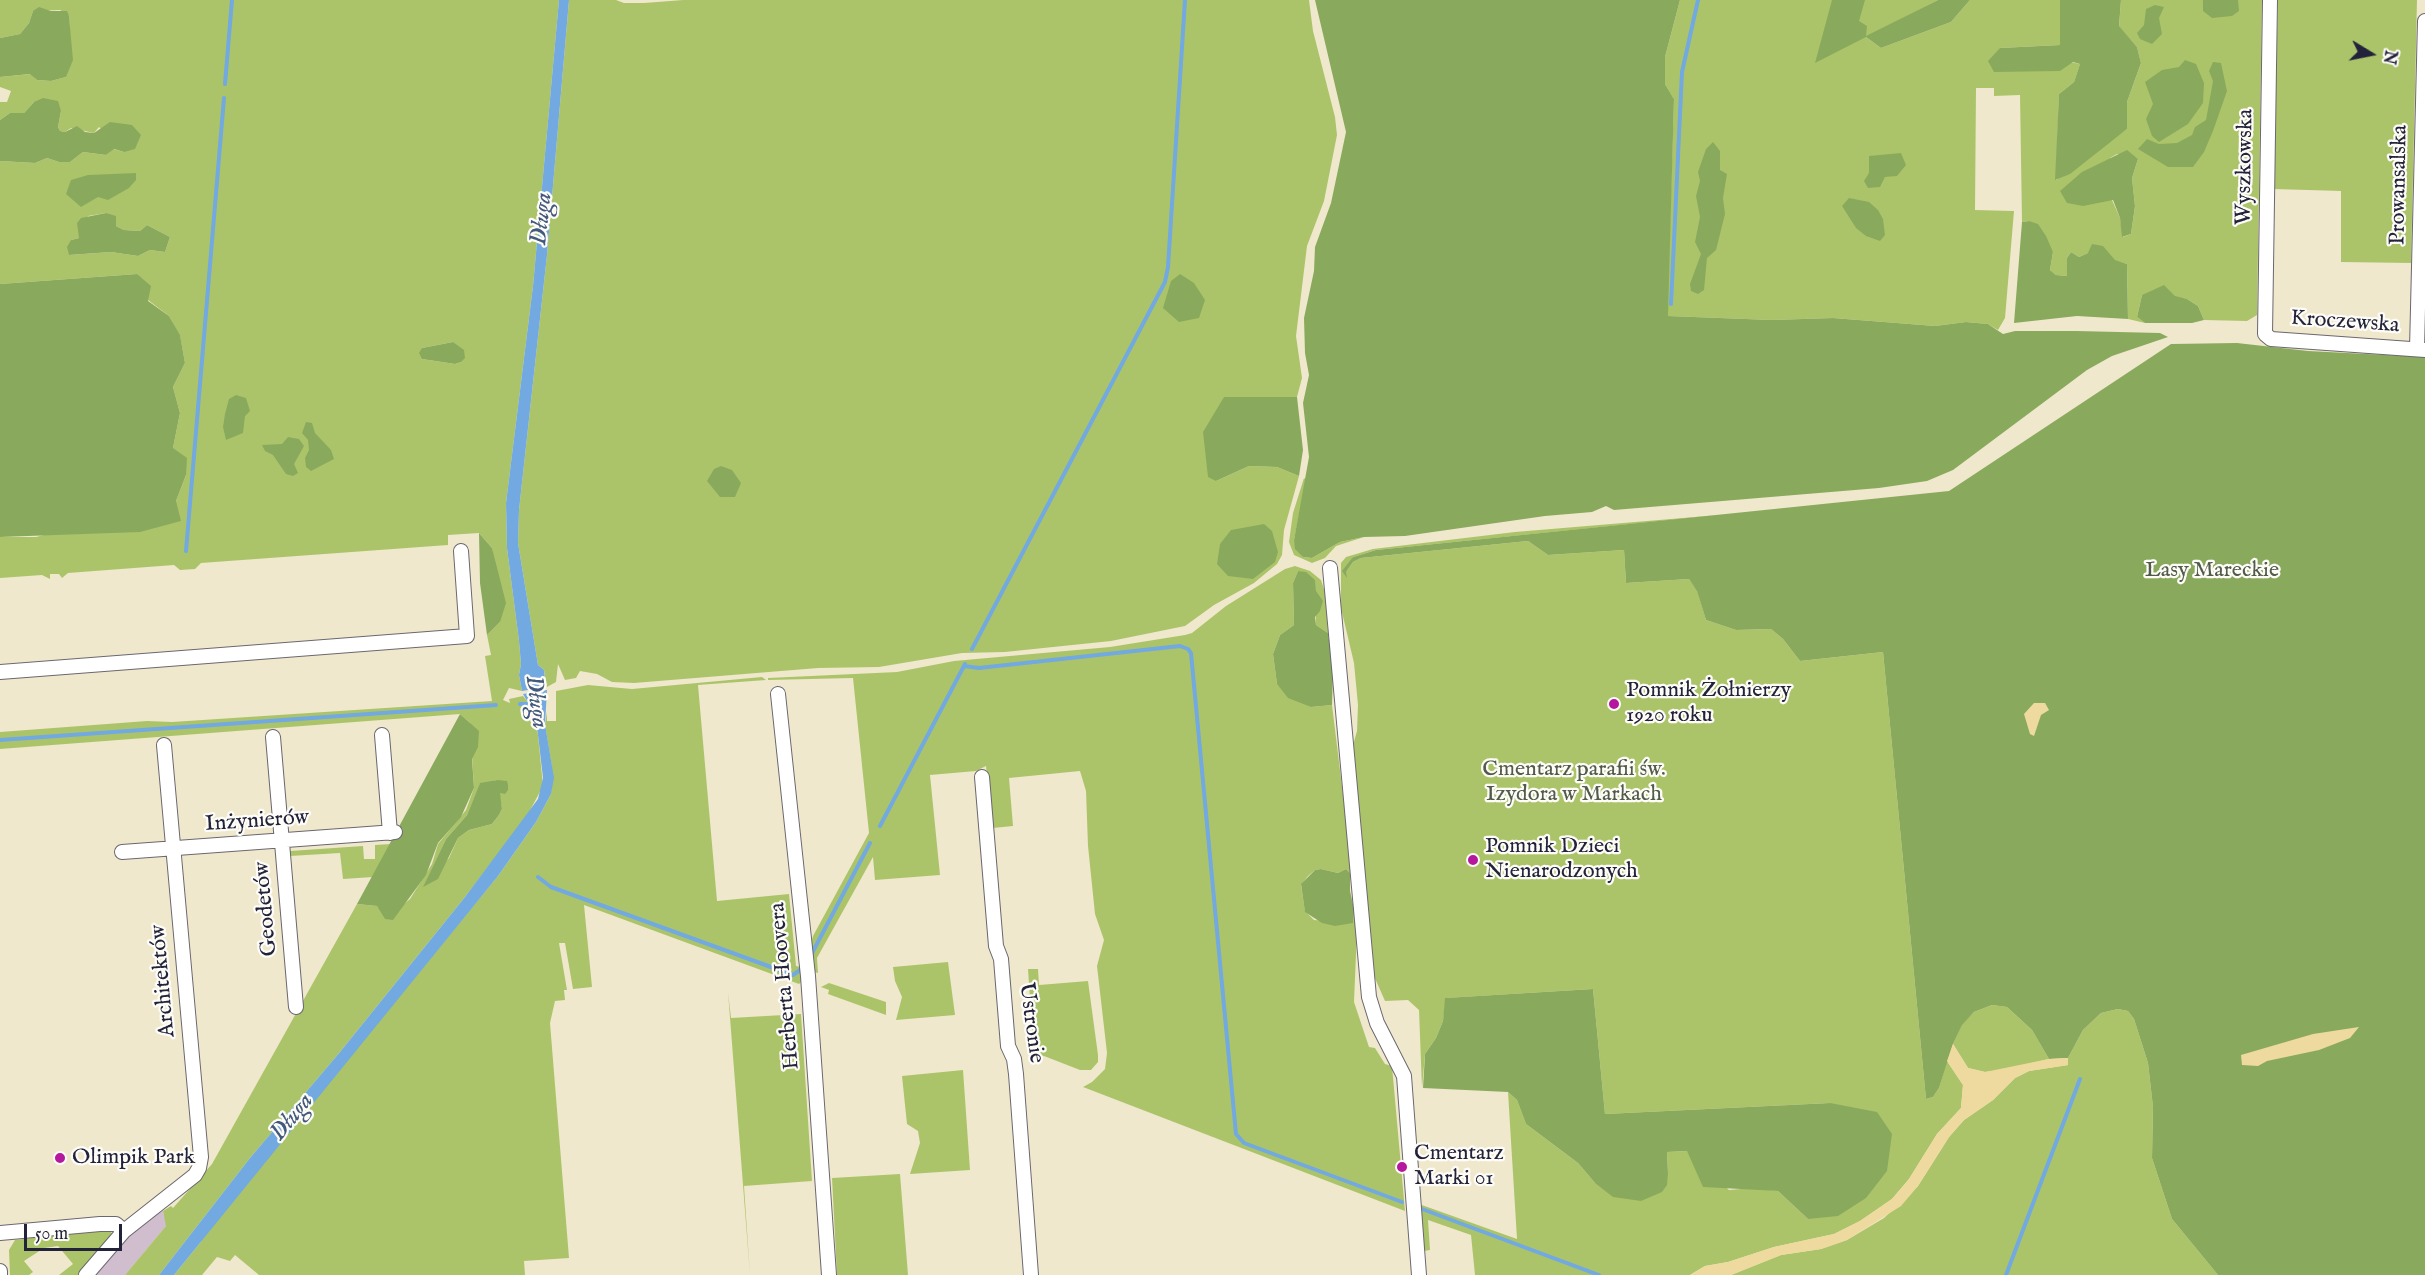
<!DOCTYPE html>
<meta charset="utf-8">
<style>
body{margin:0}
#map{position:relative;width:2425px;height:1275px;overflow:hidden;background:#f0e8cd;font-family:"IM FELL English",serif}
canvas{display:block}
.north{position:absolute;left:2341px;top:24px;width:60px;height:60px;-webkit-text-stroke:4px #fdfcf7;paint-order:stroke;rotate:100deg;font-size:16px;font-weight:700;line-height:24px;text-align:center;color:#22223b}
.north::after{content:'';display:block;margin:auto;width:21px;height:27px;background:#22223b;clip-path:polygon(50% 0,100% 100%,50% 72%,0 100%)}
.scale{position:absolute;left:24px;top:1224px;width:98px;height:27px;box-sizing:border-box;border:3px solid #22223b;border-top:0;padding-left:8px;font-size:18px;line-height:21px;white-space:nowrap;color:#22223b;-webkit-text-stroke:4px #fdfcf7;paint-order:stroke}
</style>
<div id="map">
<canvas width="2425" height="1275"></canvas>
<div class="north">N</div>
<div class="scale">50 m</div>
</div>
<script>
const context = document.querySelector('canvas').getContext('2d');
context.lineJoin = 'round';
function paint(path, color) { context.fillStyle = color; context.fill(path, 'evenodd'); }
const shape = rows => new Path2D(rows.map(r => 'M' + r).join(''));
function trace(path, color, width, dash) { context.strokeStyle = color; context.lineWidth = width; context.lineCap = dash ? 'butt' : 'round'; context.setLineDash(dash || []); context.stroke(path); }
function label(font, color, halo, rows, align = 'center') {
  context.font = font + ' "IM FELL English",serif'; context.lineWidth = 4.5; context.setLineDash([]); context.textBaseline = 'middle'; context.strokeStyle = halo; context.fillStyle = color; for (const [text, x, y, turn = 0] of rows) {
    context.save(); context.translate(x, y); context.rotate((+turn || 0) * Math.PI / 180); context.textAlign = isNaN(turn) ? turn : align; if (halo) context.strokeText(text, 0, 0); context.fillText(text, 0, 0); context.restore();
  }
}
paint(shape([
 [162,1209,167,1225,125,1275,91,1275,126,1235]
]), '#d0bdce');
paint(shape([
 [0,0,559,0,533,286,506,503,507,548,519,641,521,664,519,675,522,691,509,688,503,700,510,703,509,699,523,696,531,706,538,735,543,786,527,816,465,897,340,1052,250,1158,159,1275,125,1275,166,1226,163,1211,171,1206,173,1208,212,1164,357,904,377,906,382,911,399,908,410,899,432,864,438,844,466,810,474,788,470,723,460,714,0,749,0,732,147,721,172,722,492,701,485,656,491,655,487,635,500,622,492,548,479,533,448,535,448,545,201,563,195,569,180,570,174,565,68,573,62,578,59,574,50,574,50,579,42,575,0,578,0,537,36,537,176,501,186,475,173,448,180,413,173,387,185,363,180,336,169,316,148,300,137,274,0,284,0,161,35,163,47,158,59,162,70,162,83,152,106,155,113,149,124,152,99,127,94,133,71,128,65,132,60,131,58,127,61,111,34,102,24,113,10,113,0,120,0,102,7,102,11,91,0,87,0,77,31,74,37,80,51,81,66,77,70,34,69,16,60,10,33,11,29,23,20,34,0,38],
 [106,213,116,226,124,230,140,231,147,225,170,237,165,252,150,250,138,256,111,252,69,255,71,240,79,238,88,216],
 [453,342,461,362,455,364,422,359,422,348],
 [497,780,502,809,499,815,492,824,469,830,458,838,449,858,424,886,446,839,467,815,480,784],
 [569,0,616,0,624,3,644,3,683,0,1309,0,1313,31,1335,117,1337,135,1324,201,1307,246,1296,336,1302,378,1297,397,1224,397,1216,481,1249,466,1277,467,1299,476,1284,530,1282,555,1277,564,1254,583,1214,605,1185,626,1111,641,1005,652,962,653,879,667,818,668,634,683,612,682,597,674,580,671,576,678,565,680,558,664,556,682,547,687,544,670,538,665,518,543,519,510,547,255],
 [1680,0,1938,0,1866,37,1881,48,1951,22,1970,0,2060,0,2060,45,2000,48,2080,64,2074,82,2059,94,2056,180,2127,129,2127,102,2141,63,2137,47,2119,27,2121,0,2262,0,2257,315,2247,321,2204,320,2198,306,2187,299,2142,295,2137,317,2145,323,2128,319,2127,264,2088,253,2079,257,2071,252,2067,258,2067,276,2056,275,2050,270,2053,252,2029,221,2022,222,2020,95,1994,96,1994,88,1976,88,1975,210,2014,211,2005,318,1998,330,1988,324,1966,322,1935,326,1833,318,1772,320,1667,316,1674,99,1665,84,1665,57],
 [2117,154,2138,159,2132,178,2135,206,2131,234,2123,237,2120,218,2112,200,2110,158],
 [2278,0,2417,0,2411,263,2341,262,2341,191,2273,189],
 [1304,478,1306,480,1294,540,1303,557,1312,558,1340,542,1364,537,1336,546,1325,558,1312,563,1294,555,1289,542,1293,513],
 [1719,515,1376,550,1353,557,1346,572,1353,562,1361,558,1528,541,1548,555,1624,550,1626,583,1689,579,1697,590,1706,620,1736,630,1771,629,1783,639,1800,661,1883,652,1926,1099,1933,1097,1939,1088,1947,1061,1963,1085,1961,1108,1937,1134,1909,1179,1892,1199,1860,1221,1834,1234,1774,1247,1728,1262,1705,1266,1690,1275,1475,1275,1471,1235,1428,1220,1430,1250,1424,1251,1419,1204,1517,1239,1508,1092,1517,1100,1526,1124,1578,1163,1595,1183,1668,1173,1667,1152,1687,1151,1729,1190,1752,1188,1778,1191,1808,1219,1830,1103,1605,1114,1593,989,1446,998,1443,1021,1436,1038,1425,1054,1422,1088,1419,1010,1408,1000,1385,1001,1374,976,1352,749,1357,731,1358,705,1354,663,1341,608,1341,563,1346,557,1373,549,1515,532],
 [1295,566,1310,571,1321,580,1326,595,1328,633,1316,625,1315,580,1298,571,1293,583,1294,625,1280,635,1273,654,1277,684,1311,707,1332,705,1351,860,1350,873,1346,869,1338,873,1321,869,1315,870,1308,876,1301,885,1305,911,1314,920,1353,923,1354,909,1357,931,1354,1002,1369,1047,1375,1048,1385,1064,1392,1066,1405,1211,1083,1087,1092,1082,1105,1069,1107,1053,1097,966,1104,940,1095,914,1088,846,1086,791,1080,771,1009,778,1013,826,993,828,986,766,976,771,930,775,940,875,875,880,873,857,817,958,818,973,814,972,811,943,813,936,869,833,853,678,768,680,768,678,897,672,954,661,1110,647,1185,635,1192,633,1226,606,1285,569],
 [762,677,766,680,698,685,717,901,789,894,796,966,801,967,802,981,799,984,584,905,592,987,573,989,565,943,559,943,567,990,564,990,565,1000,555,1001,550,1023,569,1258,524,1261,525,1275,259,1275,235,1255,230,1261,217,1257,202,1275,174,1275,200,1243,222,1211,498,876,536,822,551,794,552,768,545,724,547,712,547,721,556,721,556,691,588,685,632,689],
 [391,844,373,877,343,879,340,853,290,856,290,851,363,846,364,859,375,859,375,845],
 [948,962,955,1015,896,1020,902,997,895,981,893,967],
 [1028,969,1038,969,1039,985,1088,981,1098,1055,1098,1062,1091,1070,1080,1070,1044,1056,1034,1057],
 [829,983,886,1002,886,1015,828,994,829,990,821,987],
 [728,992,731,1018,801,1014,812,1181,744,1186,750,1275],
 [1992,1005,2007,1007,2032,1030,2049,1059,2001,1070,1985,1072,1968,1068,1953,1044,1962,1024,1974,1012],
 [2118,1009,2128,1011,2134,1019,2148,1063,2153,1107,2152,1158,2172,1219,2218,1275,1731,1275,1781,1255,1821,1249,1847,1240,1884,1218,1918,1186,1949,1137,1964,1120,1993,1100,2015,1078,2029,1071,2068,1065,2068,1058,2083,1030,2101,1013],
 [963,1070,970,1170,910,1174,920,1143,918,1131,907,1124,902,1076],
 [900,1174,908,1275,837,1275,832,1178],
 [97,1230,111,1231,112,1236,78,1275,59,1275,73,1264,58,1246,44,1248,24,1261,33,1272,29,1275,10,1275,9,1250,15,1240]
]), '#acc469');
paint(shape([
 [1315,0,1680,0,1665,57,1665,84,1674,99,1668,316,1772,320,1833,318,1935,326,1966,322,1988,324,2003,334,2015,331,2077,331,2160,333,2168,337,2112,356,2087,370,1953,470,1927,481,1879,488,1614,510,1606,506,1592,512,1545,516,1405,536,1364,537,1340,542,1312,558,1303,557,1295,549,1294,540,1309,457,1303,403,1309,375,1305,353,1304,318,1314,271,1315,247,1331,203,1346,132],
 [1832,0,1865,0,1859,21,1867,26,1866,36,1938,0,1970,0,1951,22,1881,48,1866,37,1815,63],
 [2060,0,2121,0,2119,26,2137,47,2141,63,2127,102,2127,129,2070,174,2055,180,2059,94,2074,82,2080,64,2073,62,2060,71,1994,72,1988,61,2000,48,2060,45],
 [2203,0,2238,0,2239,11,2232,16,2212,18,2203,11],
 [2155,5,2164,7,2159,18,2162,34,2152,44,2140,39,2137,33,2144,25,2146,9],
 [39,7,51,11,67,11,69,16,73,60,66,77,51,81,37,80,30,74,0,77,0,38,20,34,29,23,33,11],
 [2185,60,2196,64,2204,83,2203,103,2188,124,2159,142,2152,136,2146,119,2153,104,2145,82,2162,70,2179,67],
 [2213,62,2221,63,2227,91,2213,131,2204,152,2193,167,2168,167,2138,149,2147,139,2159,144,2177,143,2192,135,2195,127,2206,120,2213,81,2209,71],
 [43,98,58,101,61,111,58,127,60,131,65,132,77,126,85,132,94,133,110,122,132,125,141,135,135,149,124,152,114,149,106,155,83,152,70,162,59,162,47,158,35,163,0,161,0,120,10,113,24,113,34,102],
 [1713,142,1720,151,1720,170,1727,174,1723,198,1725,214,1716,250,1707,258,1704,290,1698,294,1691,291,1690,284,1701,254,1695,242,1700,217,1696,196,1700,181,1698,172,1706,149],
 [2127,150,2138,159,2132,178,2135,206,2131,234,2122,237,2120,218,2113,200,2083,206,2067,203,2060,191,2082,172],
 [1901,153,1906,165,1897,176,1885,177,1880,187,1868,188,1864,181,1869,173,1869,156],
 [136,173,136,180,129,188,108,200,98,197,81,207,66,194,71,180,88,175],
 [1849,198,1869,202,1878,210,1883,219,1885,235,1880,241,1866,236,1856,228,1842,206],
 [106,213,116,216,116,226,124,230,140,231,147,225,170,237,165,252,150,250,138,256,111,252,69,255,67,247,71,240,79,238,77,223,81,218],
 [2029,221,2038,224,2046,236,2053,252,2050,270,2056,275,2067,276,2067,258,2071,252,2079,257,2088,253,2092,244,2103,246,2115,260,2127,264,2128,319,2077,316,2014,323,2022,222],
 [137,274,151,286,148,301,169,316,180,335,185,363,173,387,180,413,173,448,187,458,186,475,176,501,181,521,140,532,0,537,0,284],
 [1180,274,1194,283,1205,300,1199,318,1179,322,1163,308,1171,281],
 [2164,285,2175,296,2187,299,2198,306,2204,320,2192,323,2145,323,2137,317,2142,295],
 [453,342,464,350,465,358,461,362,455,364,422,359,419,353,422,348],
 [2237,343,2308,351,2425,357,2425,1275,2218,1275,2172,1219,2152,1158,2153,1107,2148,1063,2134,1019,2128,1011,2118,1009,2101,1013,2083,1030,2068,1058,2049,1059,2032,1030,2007,1007,1992,1005,1974,1012,1962,1025,1953,1044,1939,1088,1933,1097,1926,1099,1883,652,1800,661,1783,639,1771,629,1736,630,1706,620,1697,591,1689,579,1626,583,1624,550,1548,555,1528,541,1361,558,1353,562,1346,572,1347,578,1342,571,1353,557,1376,550,1949,491,2171,344],
 [236,395,246,398,250,411,245,416,243,433,226,440,223,427,225,414,229,399],
 [1224,397,1297,397,1303,450,1299,476,1277,467,1249,466,1216,481,1208,477,1203,432],
 [306,422,312,423,315,433,331,450,334,459,311,471,306,467,305,458,309,450,308,440,302,433],
 [288,437,299,439,304,446,294,464,298,473,293,476,286,474,273,455,265,451,262,445,282,444],
 [721,466,732,470,741,483,735,497,720,497,707,481,714,469],
 [1264,524,1272,531,1278,552,1275,562,1253,579,1228,576,1217,564,1220,544,1231,530],
 [479,533,492,548,506,603,500,622,487,635,480,583],
 [1298,571,1306,572,1315,580,1316,591,1323,601,1320,611,1315,617,1316,625,1328,633,1333,671,1332,705,1311,707,1288,698,1277,684,1273,654,1280,635,1294,625,1293,583],
 [460,714,479,731,478,747,472,759,474,788,461,817,438,843,426,875,393,920,385,919,377,906,357,904],
 [497,780,507,781,508,785,508,790,505,794,500,793,502,809,499,815,492,824,469,830,458,838,438,879,423,887,446,839,467,815,480,783],
 [1321,869,1338,873,1346,869,1350,873,1350,891,1354,909,1353,923,1335,926,1322,923,1305,912,1301,884,1315,870],
 [1593,989,1605,1114,1830,1103,1877,1112,1892,1134,1887,1171,1866,1198,1838,1216,1808,1219,1778,1191,1703,1187,1687,1151,1667,1152,1668,1173,1667,1185,1662,1192,1641,1201,1613,1197,1595,1183,1578,1163,1526,1124,1517,1100,1508,1092,1423,1088,1425,1054,1436,1038,1443,1021,1445,998]
]), '#89aa5d');
paint(shape([
 [2034,703,2045,703,2049,710,2041,715,2034,736,2030,734,2024,714],
 [2359,1027,2350,1038,2319,1050,2267,1061,2258,1066,2242,1065,2241,1055,2313,1034],
 [1953,1044,1968,1068,1985,1072,2049,1059,2068,1058,2068,1065,2029,1071,2015,1078,1993,1100,1964,1120,1949,1137,1918,1186,1901,1206,1847,1240,1821,1249,1781,1255,1731,1275,1690,1275,1705,1266,1728,1262,1774,1247,1834,1234,1860,1221,1892,1199,1909,1179,1937,1134,1961,1108,1963,1085,1947,1061]
]), '#eeda9e');
paint(shape([
 [559,0,569,0,547,255,519,510,518,543,538,665,544,670,546,687,540,688,539,683,539,688,529,690,528,685,528,690,522,691,519,675,521,664,519,641,507,548,506,503,533,286],
 [547,690,545,724,554,778,551,794,536,822,498,876,200,1243,174,1275,159,1275,250,1158,340,1052,465,897,538,799,543,778,538,735,534,713,523,694]
]), '#71a9e0');
trace(shape([
 [225,84,232,0],
 [1671,304,1682,72,1698,0],
 [186,551,224,98],
 [972,649,1165,282,1168,267,1185,0],
 [964,666,979,668,1180,646,1188,649,1191,653,1236,1134,1244,1143,1402,1202],
 [520,704,531,704],
 [0,740,496,705],
 [880,826,965,664],
 [538,877,551,887,793,975,803,968],
 [810,957,870,843],
 [1422,1209,1599,1275],
 [2006,1275,2080,1079]
]), '#71a9e0', 4);
const street = shape([
 [2270,0,2265,334,2271,339,2425,350],
 [2417,349,2425,21],
 [1330,568,1369,997,1377,1023,1404,1076,1419,1275],
 [0,672,467,636,461,551],
 [778,694,808,976,829,1275],
 [382,735,390,833],
 [273,737,296,1007],
 [982,777,996,946,1001,959,1008,1046,1014,1059,1016,1074,1031,1275],
 [122,852,395,832],
 [0,1233,100,1224,116,1224,124,1231],
 [0,1271,0,1275],
 [86,1275,124,1231,195,1175,199,1168,201,1157,164,745]
]);
trace(street, '#6a676e', 16);
trace(street, '#fff', 14);
for (const [x, y, r, color] of [
 [1614,704,6,"#b5179e"],
 [1473,860,6,"#b5179e"],
 [60,1158,6,"#b5179e"],
 [1402,1167,6,"#b5179e"]
]) { const dot = new Path2D(); dot.arc(x, y, r, 0, 2 * Math.PI); context.fillStyle = color; context.fill(dot); trace(dot, '#fdfcf7', 2); }
label('22px', '#22223b', '#fdfcf7', [
 ["Wyszkowska",2246,167,-89],
 ["Prowansalska",2400,185,-89],
 ["Kroczewska",2345,323,4],
 ["Inżynierów",257,822,-4],
 ["Geodetów",267,909,-95],
 ["Architektów",164,981,-95],
 ["Herberta Hoovera",786,986,-95],
 ["Ustronie",1030,1023,82]
]);
label('22px', '#525b4b', '#fdfcf7', [
 ["Lasy Mareckie",2212,571],
 ["Cmentarz parafii św.",1574,770],
 ["Izydora w Markach",1574,795]
]);
label('22px', '#22223b', '#fdfcf7', [
 ["Pomnik Żołnierzy",1626,691],
 ["1920 roku",1626,716],
 ["Pomnik Dzieci",1485,847],
 ["Nienarodzonych",1485,872],
 ["Cmentarz",1414,1154],
 ["Marki 01",1414,1179],
 ["Olimpik Park",72,1158]
], 'left');
label('italic 24px', '#42587d', '#fdfcf7', [
 ["Długa",543,219,-84],
 ["Długa",535,702,82],
 ["Długa",293,1118,-51]
]);
</script>
